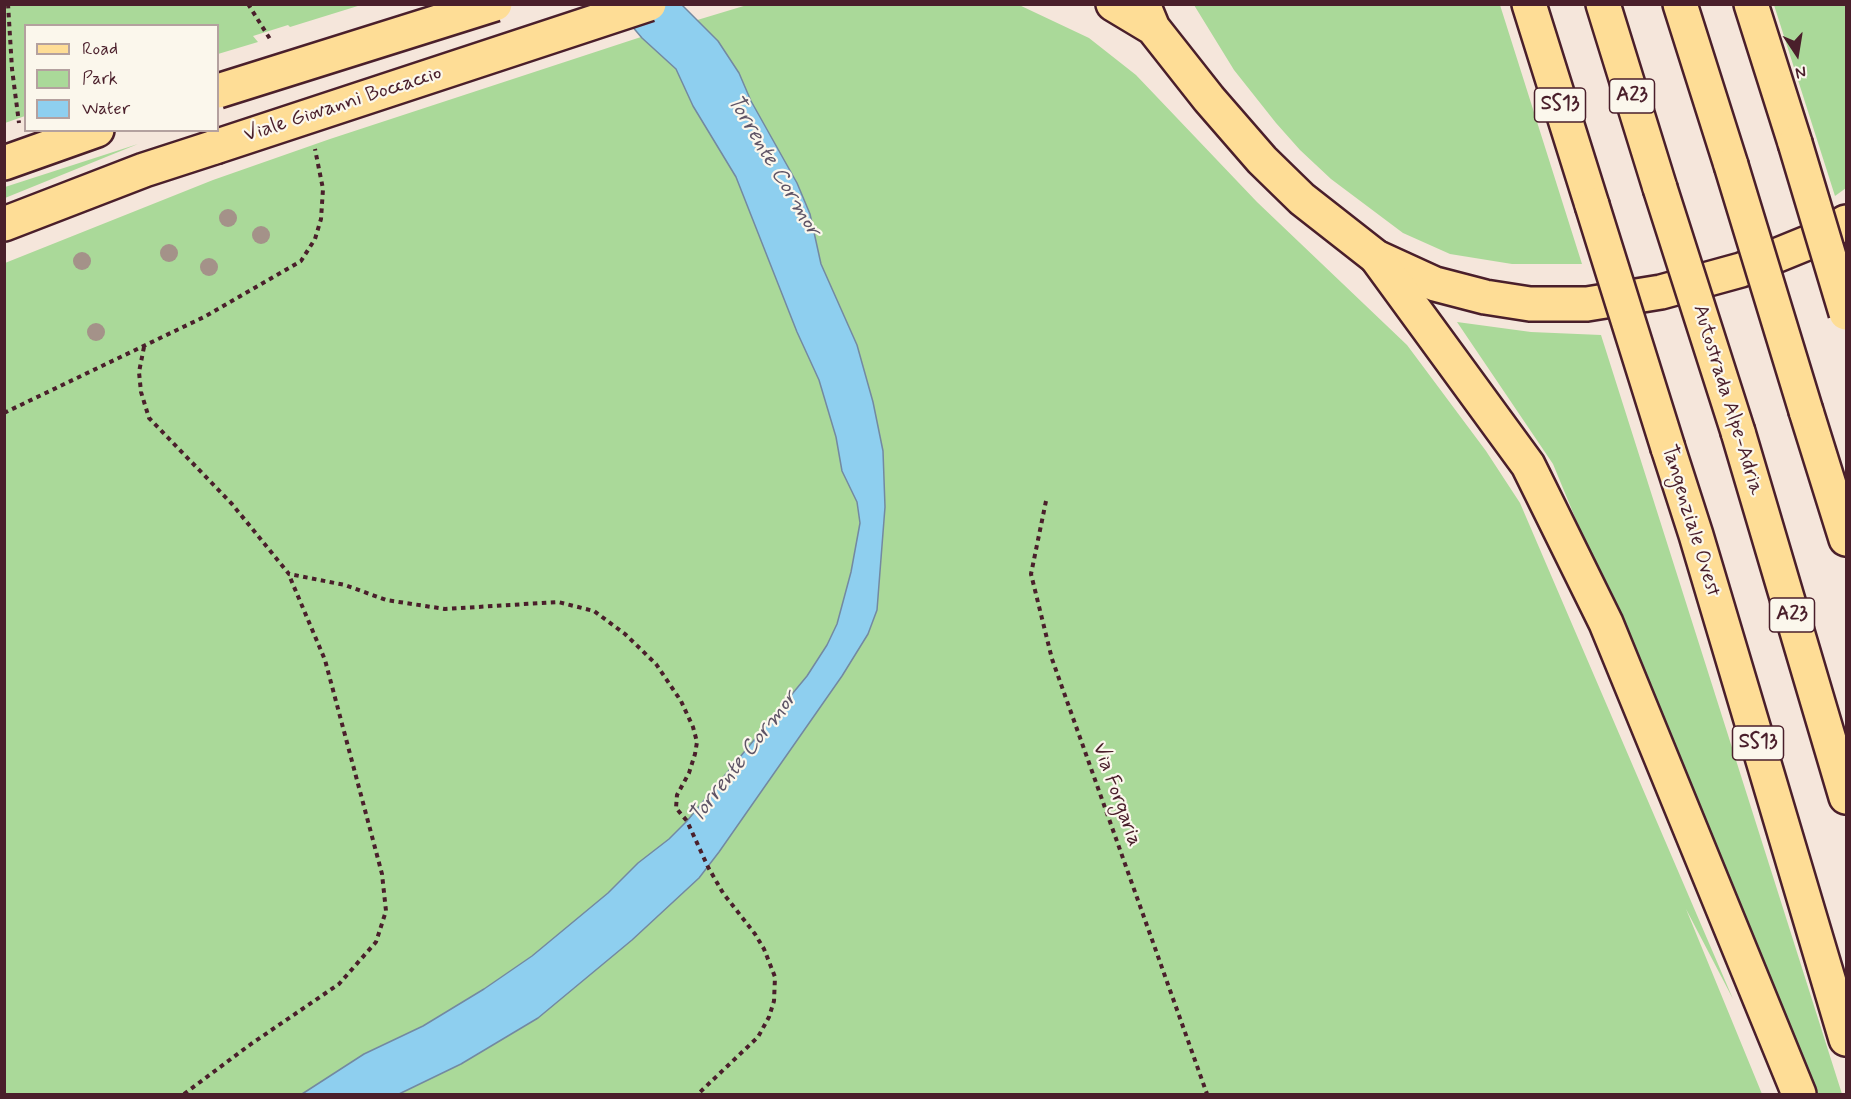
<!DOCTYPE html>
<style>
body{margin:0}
#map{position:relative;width:1851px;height:1099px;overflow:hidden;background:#f5e6db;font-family:Mynerve,sans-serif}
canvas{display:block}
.frame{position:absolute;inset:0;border:6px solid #4a1f2b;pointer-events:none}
.legend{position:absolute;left:24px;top:24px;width:195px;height:108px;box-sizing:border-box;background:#fbf7ec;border:2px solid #b4a19f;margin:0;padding:8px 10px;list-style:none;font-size:18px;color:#4a1f2b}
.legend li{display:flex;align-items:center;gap:12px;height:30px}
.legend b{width:30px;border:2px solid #b4a19f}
.north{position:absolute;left:1767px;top:24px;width:60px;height:60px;-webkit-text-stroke:4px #fbf7ec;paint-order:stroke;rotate:168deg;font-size:16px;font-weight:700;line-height:24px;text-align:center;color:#4a1f2b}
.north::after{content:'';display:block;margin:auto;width:21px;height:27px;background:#4a1f2b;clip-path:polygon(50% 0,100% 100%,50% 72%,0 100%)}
</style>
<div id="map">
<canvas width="1851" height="1099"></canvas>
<div class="frame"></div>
<ul class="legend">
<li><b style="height:8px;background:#fedd96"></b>Road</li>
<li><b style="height:16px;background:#aad999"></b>Park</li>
<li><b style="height:16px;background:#8ecfef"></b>Water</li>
</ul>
<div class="north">N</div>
</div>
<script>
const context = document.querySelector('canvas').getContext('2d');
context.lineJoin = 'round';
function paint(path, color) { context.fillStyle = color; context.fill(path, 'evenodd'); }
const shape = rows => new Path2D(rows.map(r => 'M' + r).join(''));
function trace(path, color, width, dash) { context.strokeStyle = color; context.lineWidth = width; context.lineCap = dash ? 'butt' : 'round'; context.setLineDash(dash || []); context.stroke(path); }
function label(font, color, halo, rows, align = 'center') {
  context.font = font + ' Mynerve,sans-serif'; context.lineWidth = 4.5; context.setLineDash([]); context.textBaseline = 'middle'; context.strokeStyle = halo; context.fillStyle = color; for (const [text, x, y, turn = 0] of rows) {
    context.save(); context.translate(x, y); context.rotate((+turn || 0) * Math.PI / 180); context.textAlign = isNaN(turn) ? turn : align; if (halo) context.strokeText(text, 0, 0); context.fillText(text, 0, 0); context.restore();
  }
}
paint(shape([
 [1017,4,1089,38,1136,75,1257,202,1407,345,1486,451,1520,503,1733,999,1686,909,1762,1094,5,1094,5,263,213,180,330,139,641,37,747,5],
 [4,5,5,4,361,5,290,27,288,25,253,36,258,42,218,54,218,26,26,26,25,116,5,123],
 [1194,5,1500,5,1582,264,1512,264,1450,254,1403,233,1331,179,1300,150,1276,123,1234,70],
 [1774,5,1846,5,1846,188,1835,196],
 [138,144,5,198,5,187],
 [1457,322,1531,332,1601,335,1842,1094,1813,1094,1553,464]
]), '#aad999');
const water = shape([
 [614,5,682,5,718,41,739,73,751,101,797,183,810,214,821,264,857,345,873,402,883,451,885,507,877,610,868,634,842,676,719,852,699,878,632,940,538,1018,461,1064,399,1094,302,1094,364,1054,423,1026,484,989,532,956,608,893,638,863,669,839,687,821,807,676,827,645,837,624,851,572,860,523,857,502,842,471,836,437,819,380,797,332,736,177,693,106,676,69,642,38,614,5]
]);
paint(water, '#8ecfef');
trace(water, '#7389a1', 1.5);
const major = shape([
 [1113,4,1153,28],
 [1143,4,1153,28,1209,99,1262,160,1302,199,1376,257,1435,284,1485,297,1530,304,1587,304,1661,292,1741,270,1817,239,1846,222],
 [4,163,97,130],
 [4,224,144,170,215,147]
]);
const highway = shape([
 [1529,4,1592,205],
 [1603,4,1660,188],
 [1680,4,1731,165],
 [1751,4,1795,143],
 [1376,257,1528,465,1606,623,1799,1094],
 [1806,411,1846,539],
 [1738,432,1846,797],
 [1668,448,1696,535,1846,1039]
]);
trace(major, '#4a1f2b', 38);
trace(highway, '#4a1f2b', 38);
trace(shape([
 [8,4,12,69,19,123],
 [248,4,270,39],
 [144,347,139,372,141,392,149,418,232,504,289,574,345,585,386,600,445,609,558,602,594,611,625,634,656,664,681,701,693,727,697,742,695,754,689,773,677,795,676,808,687,821,708,867,723,893,755,934,764,949,775,977,774,1001,769,1017,758,1037,698,1094],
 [4,413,204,317,301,261,315,239,321,219,323,189,315,149],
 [1046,501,1031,574,1052,659,1207,1094],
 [184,1094,251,1044,339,984,376,942,386,911,382,874,325,660,289,575]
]), '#4a1f2b', 4, [4.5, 4.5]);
trace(major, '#fedd96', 33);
trace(highway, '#fedd96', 33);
const majorBridge = shape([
 [218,91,495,4],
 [215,147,649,4]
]);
const highwayBridge = shape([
 [1795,143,1846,313],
 [1731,165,1806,411],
 [1660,188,1738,432],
 [1592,205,1668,448]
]);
trace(majorBridge, '#4a1f2b', 38, []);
trace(highwayBridge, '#4a1f2b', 38, []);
trace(majorBridge, '#fedd96', 33);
trace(highwayBridge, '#fedd96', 33);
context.fillStyle = '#a49289';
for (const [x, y] of [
 [228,218],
 [261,235],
 [169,253],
 [82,261],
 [209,267],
 [96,332]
]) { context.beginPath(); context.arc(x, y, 9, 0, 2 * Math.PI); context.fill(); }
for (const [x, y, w] of [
 [1632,96,45],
 [1560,105,51],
 [1792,615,45],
 [1758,743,51]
]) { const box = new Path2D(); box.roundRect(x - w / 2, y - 17, w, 34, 4.5); context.fillStyle = '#fbf7ec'; context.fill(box); trace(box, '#4a1f2b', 1.5); }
label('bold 20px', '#4a1f2b', null, [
 ["A23",1632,96],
 ["SS13",1560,105],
 ["A23",1792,615],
 ["SS13",1758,743]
]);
label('21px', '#4a1f2b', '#fbf7ec', [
 ["Viale Giovanni Boccaccio",343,105,-18],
 ["Autostrada Alpe-Adria",1727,400,73],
 ["Tangenziale Ovest",1690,521,73],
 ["Via Forgaria",1116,795,70]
]);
label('italic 22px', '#5e5466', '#fbf7ec', [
 ["Torrente Cormor",773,166,59],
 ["Torrente Cormor",744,758,-52]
]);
</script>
